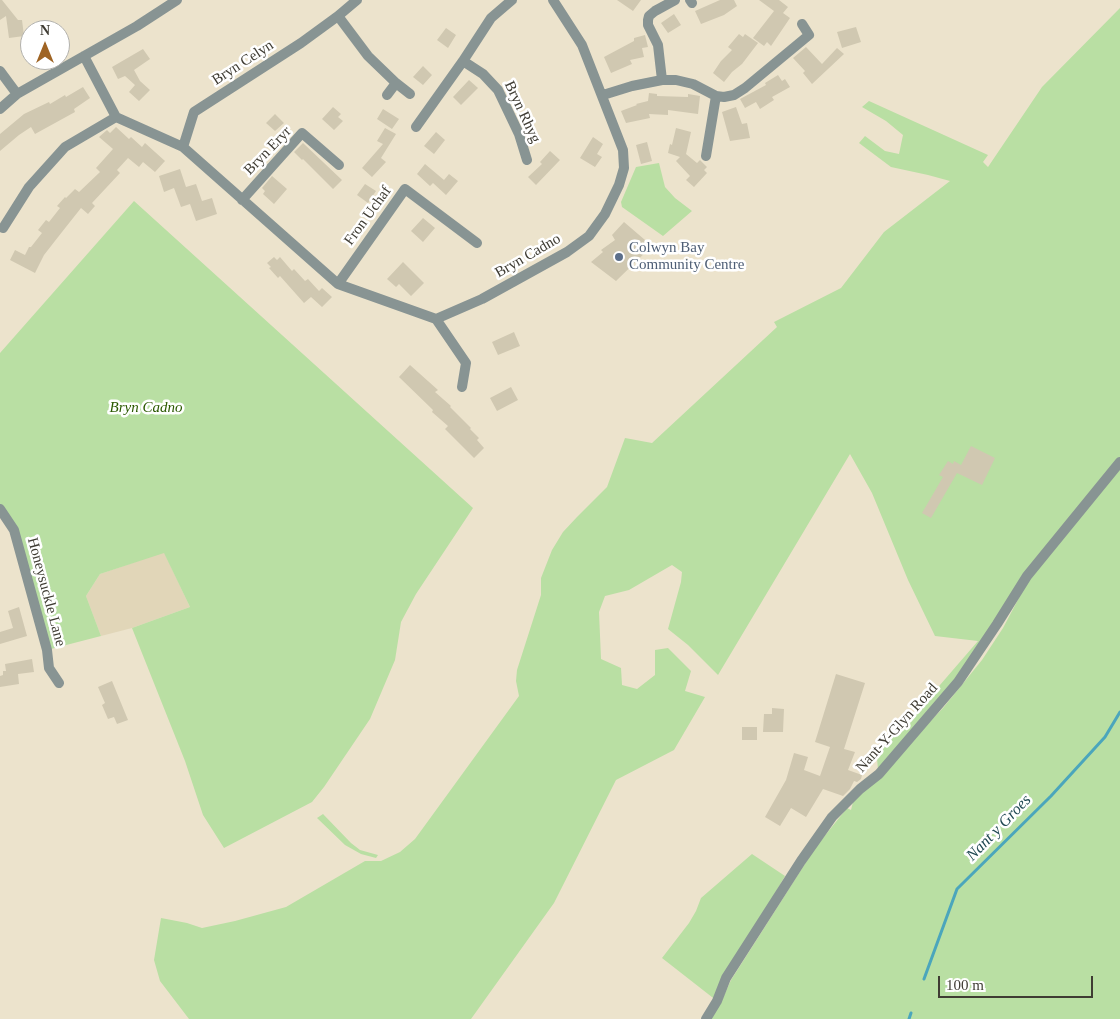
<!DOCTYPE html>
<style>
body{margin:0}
#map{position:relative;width:1120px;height:1019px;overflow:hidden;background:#ece3cc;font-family:Georgia,serif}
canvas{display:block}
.north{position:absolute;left:20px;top:20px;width:50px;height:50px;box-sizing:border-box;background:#fff;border:1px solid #b2b1ad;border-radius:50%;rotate:0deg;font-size:14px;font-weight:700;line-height:20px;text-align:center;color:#3f3c33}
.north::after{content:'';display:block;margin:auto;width:18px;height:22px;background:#9f6424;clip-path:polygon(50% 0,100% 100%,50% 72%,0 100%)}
.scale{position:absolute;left:938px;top:976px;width:155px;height:22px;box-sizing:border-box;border:2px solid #3f3c33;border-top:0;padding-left:6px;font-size:15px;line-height:18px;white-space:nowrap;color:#3f3c33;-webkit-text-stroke:4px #fff;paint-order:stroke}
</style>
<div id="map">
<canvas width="1120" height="1019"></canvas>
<div class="north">N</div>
<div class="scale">100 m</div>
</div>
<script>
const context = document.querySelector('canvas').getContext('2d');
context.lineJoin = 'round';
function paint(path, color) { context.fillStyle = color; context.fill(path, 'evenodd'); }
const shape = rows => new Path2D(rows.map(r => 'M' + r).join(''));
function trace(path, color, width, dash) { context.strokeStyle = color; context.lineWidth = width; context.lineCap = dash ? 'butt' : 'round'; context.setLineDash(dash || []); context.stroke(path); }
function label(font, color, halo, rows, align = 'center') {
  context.font = font + ' Georgia,serif'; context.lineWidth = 5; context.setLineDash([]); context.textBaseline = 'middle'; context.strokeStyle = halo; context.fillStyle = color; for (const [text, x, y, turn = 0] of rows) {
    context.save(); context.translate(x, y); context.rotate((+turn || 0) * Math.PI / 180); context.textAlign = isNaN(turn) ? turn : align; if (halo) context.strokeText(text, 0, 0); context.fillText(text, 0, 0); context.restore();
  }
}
paint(shape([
 [164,552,190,607,132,628,101,636,86,596,100,574]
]), '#e1d6b8');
paint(shape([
 [1120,8,1120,1019,705,1019,717,1001,662,958,689,923,696,911,701,898,752,854,785,876,726,978,721,1002,731,980,815,848,847,808,851,810,853,802,943,708,982,660,1003,628,1021,594,943,696,878,770,877,758,883,744,908,722,978,641,935,636,908,580,872,493,850,454,718,675,688,645,668,629,681,582,682,572,672,565,629,590,605,596,599,612,601,659,621,668,622,685,637,689,655,675,655,650,668,648,691,671,685,691,705,697,674,750,616,780,554,903,471,1019,189,1019,160,981,154,960,161,918,187,923,202,928,235,921,286,907,365,861,381,861,400,852,415,839,519,696,516,681,517,670,541,595,541,578,552,550,563,532,577,517,607,487,625,438,652,443,777,327,774,322,841,288,884,232,950,181,928,175,891,167,859,143,865,136,885,151,899,154,903,135,886,121,862,107,869,101,988,155,983,162,988,167,1042,87],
 [659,163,665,187,675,198,692,211,663,236,622,207,621,202,636,167],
 [134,201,473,508,416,594,401,622,395,660,370,719,324,787,312,802,224,848,203,815,185,761,132,628,190,607,164,553,100,574,86,596,101,636,47,650,14,530,0,509,0,353],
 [323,814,351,843,360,850,378,855,376,858,361,854,345,845,317,818]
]), '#b9dfa3');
trace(shape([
 [924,979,957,889,1051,796,1105,737,1120,712],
 [909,1019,911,1013]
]), '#4ba6bc', 3);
paint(shape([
 [0,0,2,0,18,20,22,20,24,36,9,38,6,16,0,20],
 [617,0,641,0,633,11],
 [720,0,734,0,737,6,724,15,701,24,695,11],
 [759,0,779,0,788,7,783,13,790,18,771,46,767,42,764,46,753,38,774,11],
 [674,14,681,25,668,33,661,23],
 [856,27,861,42,842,48,837,32],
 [446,28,456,35,448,48,437,40],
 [739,34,743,37,745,34,758,43,742,64,732,72,724,82,713,73,721,61,732,50,728,47],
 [645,35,648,47,642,48,644,57,630,60,632,64,611,73,604,57,634,41,634,38],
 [806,47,822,64,837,48,844,54,812,84,803,73,805,71,793,58],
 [143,49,150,59,134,70,140,81,150,90,139,101,129,92,135,85,125,76,118,79,112,67],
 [423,66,432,75,423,85,413,77],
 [778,75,782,81,785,79,790,87,772,97,774,100,760,109,756,102,745,108,740,99,766,85,765,83],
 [469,80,478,88,461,105,453,97],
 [83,87,90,98,74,109,75,112,35,134,31,127,19,135,0,151,0,134,24,114,49,102,50,104,65,95,66,97],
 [649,93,657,94,657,96,688,97,688,94,700,96,698,114,668,110,668,115,649,114,650,118,626,123,621,111,637,105,636,104,648,101],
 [333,107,341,114,338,117,343,121,334,130,322,119],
 [736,107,742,124,747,123,750,138,730,141,722,112],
 [383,109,399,119,392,129,377,119],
 [275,114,284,123,275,131,266,123],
 [116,127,129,139,131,137,142,147,145,143,165,161,155,172,143,162,139,167,128,158,117,170,120,173,92,203,95,206,88,214,81,208,62,232,44,255,35,273,10,260,15,250,25,255,29,247,31,247,42,233,38,230,46,220,49,222,60,208,57,206,65,197,66,198,75,189,79,192,100,172,96,168,113,149,99,137,107,130,110,133],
 [385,128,396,134,381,158,386,162,372,177,362,168,383,144,377,141],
 [676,128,691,132,686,154,697,163,700,160,707,167,704,170,707,173,694,187,686,180,690,176,676,161,680,157,668,153,670,144,672,145],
 [436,132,445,140,434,154,424,146],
 [593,137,603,144,597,154,602,157,595,167,580,158],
 [647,142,652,161,641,164,636,145],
 [303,143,342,180,333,189,303,159,302,160,294,152],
 [550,151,560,160,536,185,528,177,542,164,540,162],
 [425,164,444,180,449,174,458,181,446,195,433,183,430,186,417,174],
 [180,169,186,187,196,184,202,201,212,198,217,214,196,221,190,204,181,207,174,188,164,192,159,176],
 [272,176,287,189,274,204,263,194,265,191,262,188],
 [365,184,376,191,368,203,357,195],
 [423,218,435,228,423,242,411,231],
 [624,222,652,246,616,281,591,262,603,252,601,250,615,240,612,235],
 [274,257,277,260,280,257,292,271,294,269,305,281,308,279,319,291,322,288,332,297,322,307,311,297,304,303,280,276,278,278,269,268,271,267,267,263],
 [403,262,424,283,411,296,399,284,396,287,387,279],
 [514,332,520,346,498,355,492,342],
 [410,365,438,390,435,392,451,406,450,407,471,428,470,429,479,438,477,440,484,448,474,458,445,429,448,426,432,412,433,410,399,377],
 [511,387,518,400,497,411,490,398],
 [971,446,995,458,982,485,957,473,931,518,922,513,943,477,939,475,948,461,953,464,954,461,961,465],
 [19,607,27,636,0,644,0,632,13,628,8,611],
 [32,659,34,672,18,674,19,684,0,687,0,676,3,675,3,671,6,671,5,664],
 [836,674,865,683,844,749,855,752,848,770,862,775,861,779,857,782,854,781,850,789,843,796,823,789,806,817,791,808,780,826,765,817,786,780,794,753,808,757,804,770,820,776,830,747,815,742],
 [112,681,128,720,117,724,114,717,108,719,102,705,105,703,98,687],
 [772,708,784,709,783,732,763,732,764,714,772,714],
 [742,727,757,727,757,740,742,740]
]), '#d0c8b1');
trace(shape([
 [690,0,692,3],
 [338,16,368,56,396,83,387,95],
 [84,56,116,117,183,147,338,284,436,319,482,299,567,252,589,236,605,214,619,185,624,168,623,150,582,45,553,0],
 [463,61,483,74,498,90,519,134,527,160],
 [0,71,17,94],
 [662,80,658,45,648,25,648,20,649,16,655,11,675,0],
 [396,83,410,94],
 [603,95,632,86,662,80,676,80,693,84,716,96,724,97,734,95,745,88,809,35,802,24],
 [0,109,17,94,137,26,177,0],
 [416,127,463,61,491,18,512,0],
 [183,147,194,112,301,43,338,16,357,0],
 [706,156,716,96],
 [242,200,302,133,339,165],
 [3,228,29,187,65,147,116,117],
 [338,284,405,189,477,243],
 [436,319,466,363,462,387],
 [0,509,14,530,47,650,49,668,59,683],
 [706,1019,717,1001,726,978,801,861,832,817,860,789,879,774,958,682,997,624,1027,576,1120,462]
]), '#889493', 10);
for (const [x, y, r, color] of [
 [619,257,5,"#5c6f8a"]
]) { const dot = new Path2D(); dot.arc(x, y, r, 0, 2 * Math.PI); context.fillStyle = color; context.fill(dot); trace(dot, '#fff', 2); }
label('15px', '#3f3c33', '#fff', [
 ["Bryn Celyn",243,63,-33],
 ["Bryn Rhyg",522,112,65],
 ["Bryn Eryr",268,151,-46],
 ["Fron Uchaf",368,216,-54],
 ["Bryn Cadno",528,256,-30],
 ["Honeysuckle Lane",46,592,75],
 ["Nant-Y-Glyn Road",897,728,-48]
]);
label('15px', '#4e5e75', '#fff', [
 ["Colwyn Bay",629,248],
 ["Community Centre",629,265]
], 'left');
label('italic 15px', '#2b5900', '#fff', [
 ["Bryn Cadno",146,408]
]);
label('italic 16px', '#1f4852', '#fff', [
 ["Nant y Groes",999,828,-46]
]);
</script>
